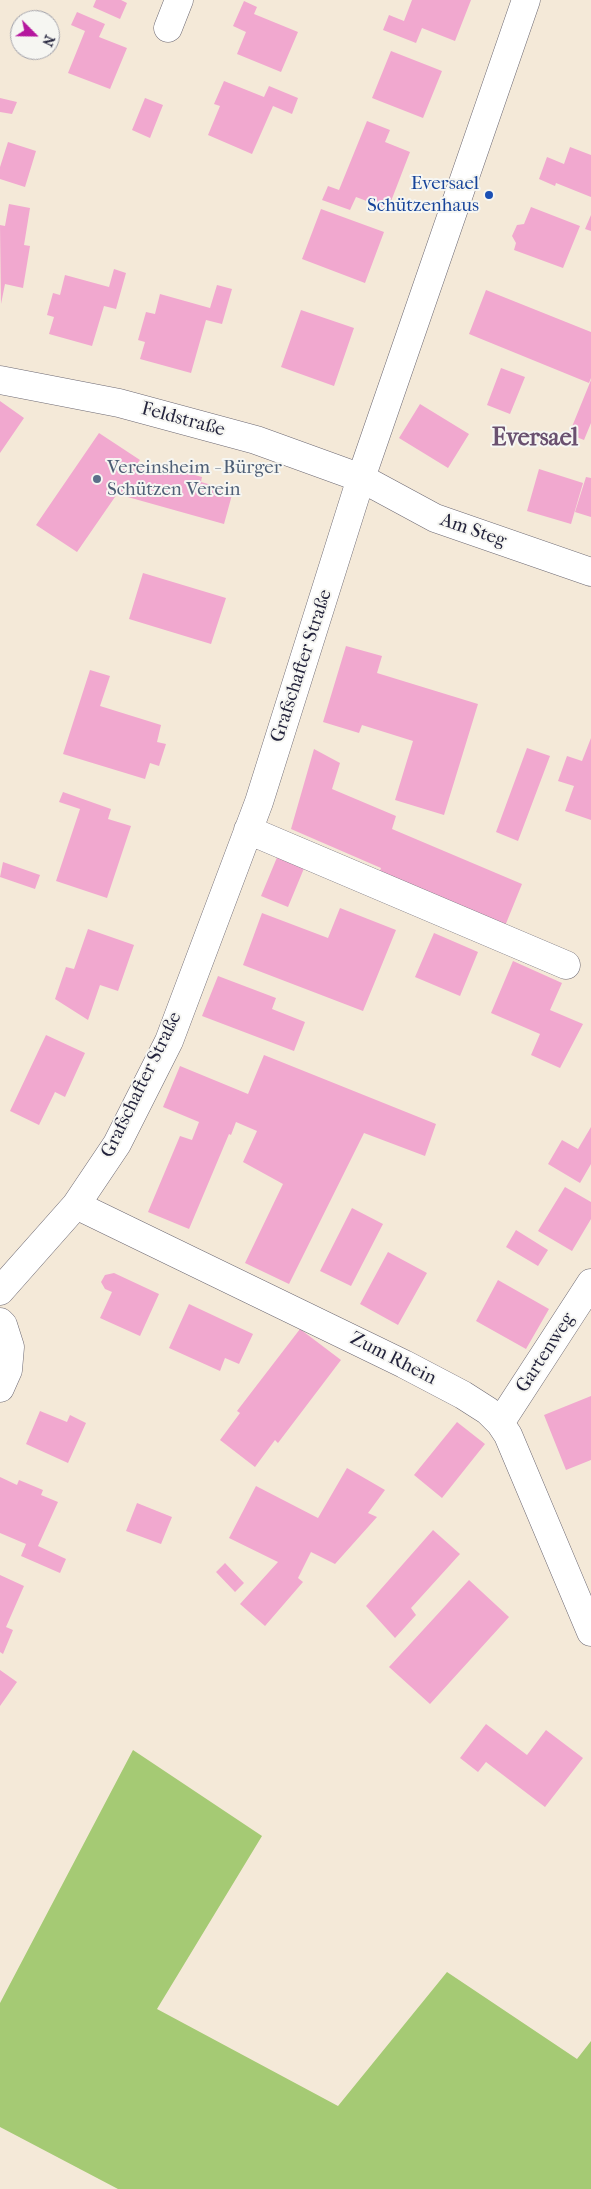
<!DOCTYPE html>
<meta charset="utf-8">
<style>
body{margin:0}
#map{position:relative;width:591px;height:2189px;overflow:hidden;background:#f4e9d8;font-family:"IM FELL French Canon",serif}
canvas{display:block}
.north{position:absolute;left:10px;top:10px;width:50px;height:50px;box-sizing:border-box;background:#f6f6f2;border:1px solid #a1a1a9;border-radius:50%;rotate:113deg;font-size:14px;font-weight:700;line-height:20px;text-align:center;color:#22223b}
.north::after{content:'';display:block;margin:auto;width:18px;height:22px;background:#b5179e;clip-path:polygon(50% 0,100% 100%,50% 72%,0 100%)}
</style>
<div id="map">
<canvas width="591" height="2189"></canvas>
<div class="north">N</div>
</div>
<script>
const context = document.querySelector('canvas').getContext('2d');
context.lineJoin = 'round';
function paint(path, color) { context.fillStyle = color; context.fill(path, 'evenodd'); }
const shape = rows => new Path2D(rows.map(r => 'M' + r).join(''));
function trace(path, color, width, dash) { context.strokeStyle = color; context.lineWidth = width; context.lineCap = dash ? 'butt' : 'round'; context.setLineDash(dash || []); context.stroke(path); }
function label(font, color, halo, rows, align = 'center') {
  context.font = font + ' "IM FELL French Canon",serif'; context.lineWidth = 4; context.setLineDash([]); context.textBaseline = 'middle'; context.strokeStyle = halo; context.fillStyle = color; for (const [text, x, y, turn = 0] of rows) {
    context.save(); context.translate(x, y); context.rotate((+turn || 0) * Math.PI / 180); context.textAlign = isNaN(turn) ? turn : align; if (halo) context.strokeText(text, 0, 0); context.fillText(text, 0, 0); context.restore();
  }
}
paint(shape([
 [133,1750,262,1836,157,2009,338,2106,447,1972,577,2059,591,2041,591,2189,118,2189,0,2127,0,2003]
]), '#a5ca74');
paint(shape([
 [96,0,121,0,127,3,120,19,93,7],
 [412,0,471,0,455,41,422,28,416,43,383,30,389,15,404,21],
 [244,1,257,7,254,14,298,32,281,72,237,54,246,32,233,26],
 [77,12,105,24,99,37,127,48,110,89,68,73,85,31,71,25],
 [391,51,442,71,423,118,372,98],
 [224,81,264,97,269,86,298,98,292,114,273,106,252,154,208,135,220,106,214,104],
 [0,98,17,102,12,114,0,112],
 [145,98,163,105,150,138,132,130],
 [367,121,390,130,385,142,410,152,388,209,356,197,350,210,322,200,328,186,339,190],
 [8,142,36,151,25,187,0,179,0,167],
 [570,147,591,155,591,197,556,183,555,186,539,179,547,157,564,164],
 [9,204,30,208,24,245,30,246,23,288,5,284,1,304,0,225,5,226],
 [531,207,580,226,563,268,514,250,516,243,512,236,517,225,524,224],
 [321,209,384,232,365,283,302,259],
 [591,215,591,231,585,229],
 [114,269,126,273,116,309,104,306,92,346,49,334,54,317,47,315,53,293,60,295,65,275,109,287],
 [217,285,232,289,222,324,206,320,191,373,140,359,145,342,138,340,146,312,155,314,160,294,210,308],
 [486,290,591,332,591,378,589,383,469,334],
 [301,310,354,328,334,386,281,367],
 [501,368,525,377,510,414,487,405],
 [591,380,591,423,584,440,569,434],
 [0,401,24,418,0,453],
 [420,404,469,434,448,468,399,438],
 [99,433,140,460,137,464,168,473,170,468,202,477,201,482,233,491,224,524,117,494,77,552,36,525],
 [539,469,583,483,571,524,527,511],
 [586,477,591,478,591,517,575,512],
 [143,573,226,598,211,644,129,619],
 [346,646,382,656,377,673,478,704,444,815,395,800,413,741,362,725,359,733,323,722],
 [90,670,110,676,100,706,161,725,157,742,166,744,159,766,150,763,145,779,63,754],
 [591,738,591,820,565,811,574,786,558,781,567,756,582,761],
 [527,748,550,756,518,841,496,832],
 [314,749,340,763,332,789,396,816,392,829,522,884,505,926,380,871,381,868,291,829],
 [63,792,111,809,108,819,131,826,107,898,56,881,80,809,59,802],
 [278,855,305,866,288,907,261,896],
 [3,862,40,875,35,889,0,877],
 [340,908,396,930,363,1011,243,965,262,913,328,938],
 [88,929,134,945,118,991,100,985,88,1020,55,999,66,967,74,969],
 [434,933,478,952,460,996,415,977],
 [513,961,562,983,550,1010,583,1024,560,1068,531,1055,540,1034,491,1013],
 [218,976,276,998,272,1009,305,1022,294,1051,202,1016],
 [46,1035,85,1053,65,1097,55,1092,39,1125,10,1111],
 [264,1055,436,1124,425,1156,364,1133,289,1284,245,1263,283,1184,243,1162,257,1131,236,1122,231,1135,229,1134,189,1229,148,1212,180,1136,192,1140,199,1122,163,1107,180,1066,248,1094],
 [591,1127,591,1164,580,1183,548,1164,562,1140,578,1149],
 [565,1187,591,1202,591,1219,572,1251,538,1231],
 [352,1208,383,1224,351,1286,320,1271],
 [516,1230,548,1250,538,1266,506,1247],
 [388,1252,427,1273,398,1325,360,1304],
 [114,1273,159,1294,140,1336,100,1318,112,1292,105,1289,101,1282,105,1275],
 [498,1280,549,1309,526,1349,476,1321],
 [189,1304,253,1334,239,1364,225,1358,220,1371,169,1348],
 [300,1329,341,1360,278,1443,275,1440,255,1467,220,1440,240,1413,237,1411],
 [591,1396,591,1460,566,1470,544,1415],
 [40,1411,67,1422,70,1415,86,1423,68,1463,26,1444],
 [457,1422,485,1444,442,1498,414,1475],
 [347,1468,385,1490,368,1513,377,1517,335,1564,311,1552,298,1578,303,1582,265,1626,240,1604,278,1562,229,1538,256,1486,318,1518],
 [0,1477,17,1485,19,1480,43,1490,41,1495,58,1502,38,1546,66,1559,60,1573,21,1556,26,1544,0,1533],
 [137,1503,172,1517,161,1544,126,1531],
 [433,1530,460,1554,411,1608,416,1615,395,1638,366,1606],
 [225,1563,244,1583,235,1592,216,1572],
 [0,1575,24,1586,6,1627,13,1630,3,1654,0,1652],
 [469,1580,509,1617,430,1704,389,1667],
 [0,1670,17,1682,0,1706],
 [486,1724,527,1755,546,1730,583,1758,545,1807,486,1762,478,1772,460,1758]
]), '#f1a8cf');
const minor = shape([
 [168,28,179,0],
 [0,380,119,403,256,440,361,478,435,518,591,572],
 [248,830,566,965],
 [76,1205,404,1364,463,1395,488,1411,500,1423,508,1435,591,1632],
 [0,1291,76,1205,117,1144,169,1041,259,802,361,478,526,0],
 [0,1322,3,1325,10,1347,8,1370,0,1388],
 [500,1423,591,1283]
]);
trace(minor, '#6c6872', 29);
trace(minor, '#fff', 28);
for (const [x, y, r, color] of [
 [489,195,5,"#1a4fb4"],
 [97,479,5,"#5c6f8a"]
]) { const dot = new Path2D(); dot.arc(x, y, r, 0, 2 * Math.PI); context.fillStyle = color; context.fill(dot); trace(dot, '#f6f6f2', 2); }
label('19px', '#164399', '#f6f6f2', [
 ["Eversael",479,184],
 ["Schützenhaus",479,206]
], 'right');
label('19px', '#22223b', '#f6f6f2', [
 ["Feldstraße",183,420,15],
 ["Am Steg",473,531,19],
 ["Grafschafter Straße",302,666,-72],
 ["Grafschafter Straße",142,1085,-64],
 ["Gartenweg",546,1353,-57],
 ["Zum Rhein",393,1359,27]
]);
label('19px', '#4e5e75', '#f6f6f2', [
 ["Vereinsheim - Bürger",107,468],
 ["Schützen Verein",107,490]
], 'left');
label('bold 24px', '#6a516f', '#f6f6f2', [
 ["Eversael",535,439]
]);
</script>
